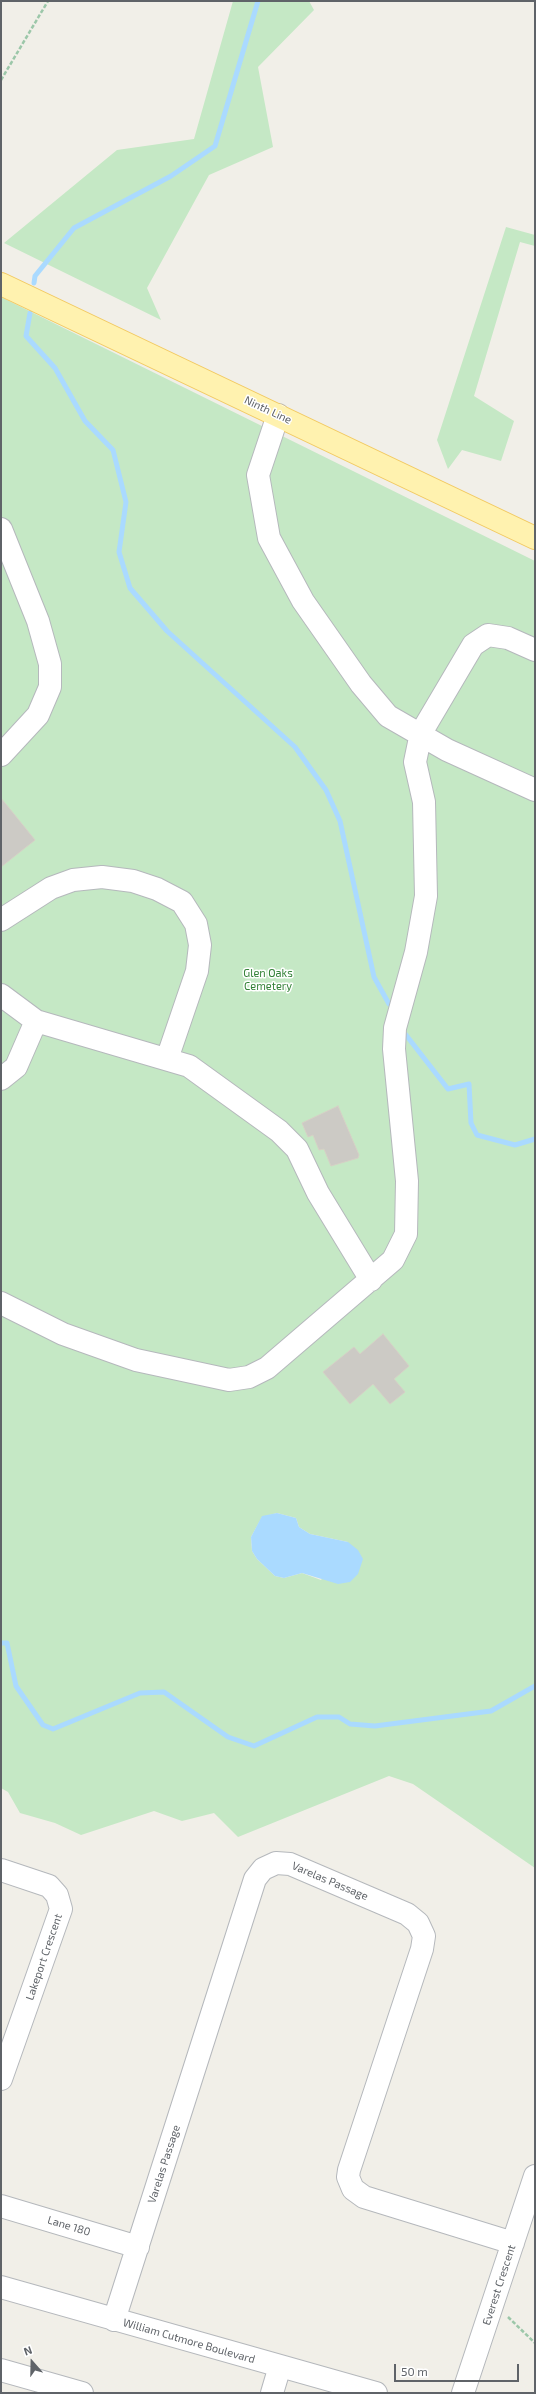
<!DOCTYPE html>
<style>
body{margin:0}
#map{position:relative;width:536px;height:2394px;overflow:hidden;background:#f1efe8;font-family:"Exo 2",sans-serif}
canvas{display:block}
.frame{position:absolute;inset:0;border:2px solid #5f6368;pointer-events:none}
.north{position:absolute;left:12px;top:2342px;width:40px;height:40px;-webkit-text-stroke:3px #fff;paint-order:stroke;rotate:340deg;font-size:11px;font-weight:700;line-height:16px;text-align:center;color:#5f6368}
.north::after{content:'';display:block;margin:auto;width:14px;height:18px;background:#5f6368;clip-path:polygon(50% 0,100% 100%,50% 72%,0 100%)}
.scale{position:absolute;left:394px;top:2364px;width:125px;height:18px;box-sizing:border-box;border:2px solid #5f6368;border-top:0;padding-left:5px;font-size:12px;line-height:14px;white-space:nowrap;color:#5f6368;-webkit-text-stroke:3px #fff;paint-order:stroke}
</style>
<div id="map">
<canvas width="536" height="2394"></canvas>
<div class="frame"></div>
<div class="north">N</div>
<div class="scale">50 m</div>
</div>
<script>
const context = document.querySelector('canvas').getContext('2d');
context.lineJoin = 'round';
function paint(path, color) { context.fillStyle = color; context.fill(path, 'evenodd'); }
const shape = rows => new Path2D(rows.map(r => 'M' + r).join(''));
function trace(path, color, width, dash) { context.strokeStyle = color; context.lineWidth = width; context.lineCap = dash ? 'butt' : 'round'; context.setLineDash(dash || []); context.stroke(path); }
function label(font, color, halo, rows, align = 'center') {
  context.font = font + ' "Exo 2",sans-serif'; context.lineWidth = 3; context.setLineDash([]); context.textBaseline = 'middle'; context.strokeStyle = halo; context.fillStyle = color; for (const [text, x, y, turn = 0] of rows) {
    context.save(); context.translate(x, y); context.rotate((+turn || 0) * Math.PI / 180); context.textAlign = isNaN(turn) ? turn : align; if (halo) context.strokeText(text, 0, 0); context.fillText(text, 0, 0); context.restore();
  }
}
paint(shape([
 [233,1,309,1,314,10,258,67,273,147,209,175,147,288,161,320,4,243,117,150,194,139],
 [506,227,535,235,535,246,520,242,474,396,514,421,501,461,462,450,448,469,437,440],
 [1,297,535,561,535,1868,413,1784,389,1776,238,1837,214,1813,182,1821,154,1811,81,1835,55,1823,20,1813,8,1792,1,1788],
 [277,1513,296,1518,299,1527,310,1534,348,1542,321,1580,302,1573,284,1578,275,1576,257,1559,252,1551,251,1537,262,1517]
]), '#c5e8c5');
paint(shape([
 [277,1513,296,1518,299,1527,310,1534,348,1542,358,1550,363,1559,358,1574,350,1582,338,1584,302,1573,284,1578,275,1576,257,1559,252,1551,251,1537,262,1516]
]), '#aadaff');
trace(shape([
 [34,283,35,276,74,228,171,176,215,146,258,1],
 [30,313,26,336,55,368,85,421,113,450,126,502,119,552,130,588,167,631,295,747,326,790,340,821,374,977,389,1004],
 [406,1035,448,1089,469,1084,471,1123,477,1135,515,1145,535,1139],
 [1,1643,7,1643,16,1686,43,1725,53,1729,140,1693,164,1692,228,1737,254,1746,317,1717,339,1717,350,1724,375,1726,491,1711,535,1686]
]), '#aadaff', 5);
const building = shape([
 [1,798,35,840,1,867,1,798],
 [338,1106,359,1155,358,1158,331,1166,324,1149,319,1150,313,1135,308,1137,302,1123,338,1106],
 [383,1334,409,1366,394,1379,405,1392,390,1404,373,1384,350,1404,323,1372,354,1347,360,1354,383,1334]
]);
paint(building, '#cccac5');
trace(building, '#d6d1c6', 1);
const minor = shape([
 [278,415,258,475,269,538,303,601,361,684,388,716,447,750,535,790],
 [1,529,38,621,50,664,50,687,38,715,1,755],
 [1,920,51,888,73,880,102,877,133,881,157,889,182,902,196,924,200,945,197,971,167,1059],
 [1,995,36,1021,189,1066,279,1131,297,1149,318,1193,371,1280],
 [1,1079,16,1067,36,1021],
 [1,1303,63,1334,136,1360,229,1380,249,1377,267,1368,393,1260,406,1234,407,1181,394,1049,395,1028,416,952,426,896,424,802,415,762,421,733,473,645,488,635,508,638,535,650],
 [1,1870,49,1886,57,1895,61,1909,1,2079],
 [1,2206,138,2247],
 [1,2287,376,2393],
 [114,2320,255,1879,263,1869,276,1863,290,1864,407,1914,418,1923,424,1936,422,1949,349,2170,348,2177,353,2189,364,2197,513,2243],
 [1,2370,82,2393],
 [272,2393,280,2366],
 [463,2393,535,2176]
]);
const major = shape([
 [1,284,535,538]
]);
trace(minor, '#b5b8bc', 24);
trace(major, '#f2c960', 24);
trace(shape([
 [1,80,48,1],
 [508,2317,535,2343]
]), '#9cc7a9', 2.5, [4, 2]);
trace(minor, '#fff', 22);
trace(major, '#fff2af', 22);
label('11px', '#5f6368', '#fff', [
 ["Ninth Line",268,410,25],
 ["Varelas Passage",330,1881,23],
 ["Lakeport Crescent",44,1957,-71],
 ["Varelas Passage",164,2164,-72],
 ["Lane 180",69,2226,17],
 ["Everest Crescent",499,2285,-72],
 ["William Cutmore Boulevard",189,2341,16]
]);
label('11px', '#348238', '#fff', [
 ["Glen Oaks",268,973],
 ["Cemetery",268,986]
]);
</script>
